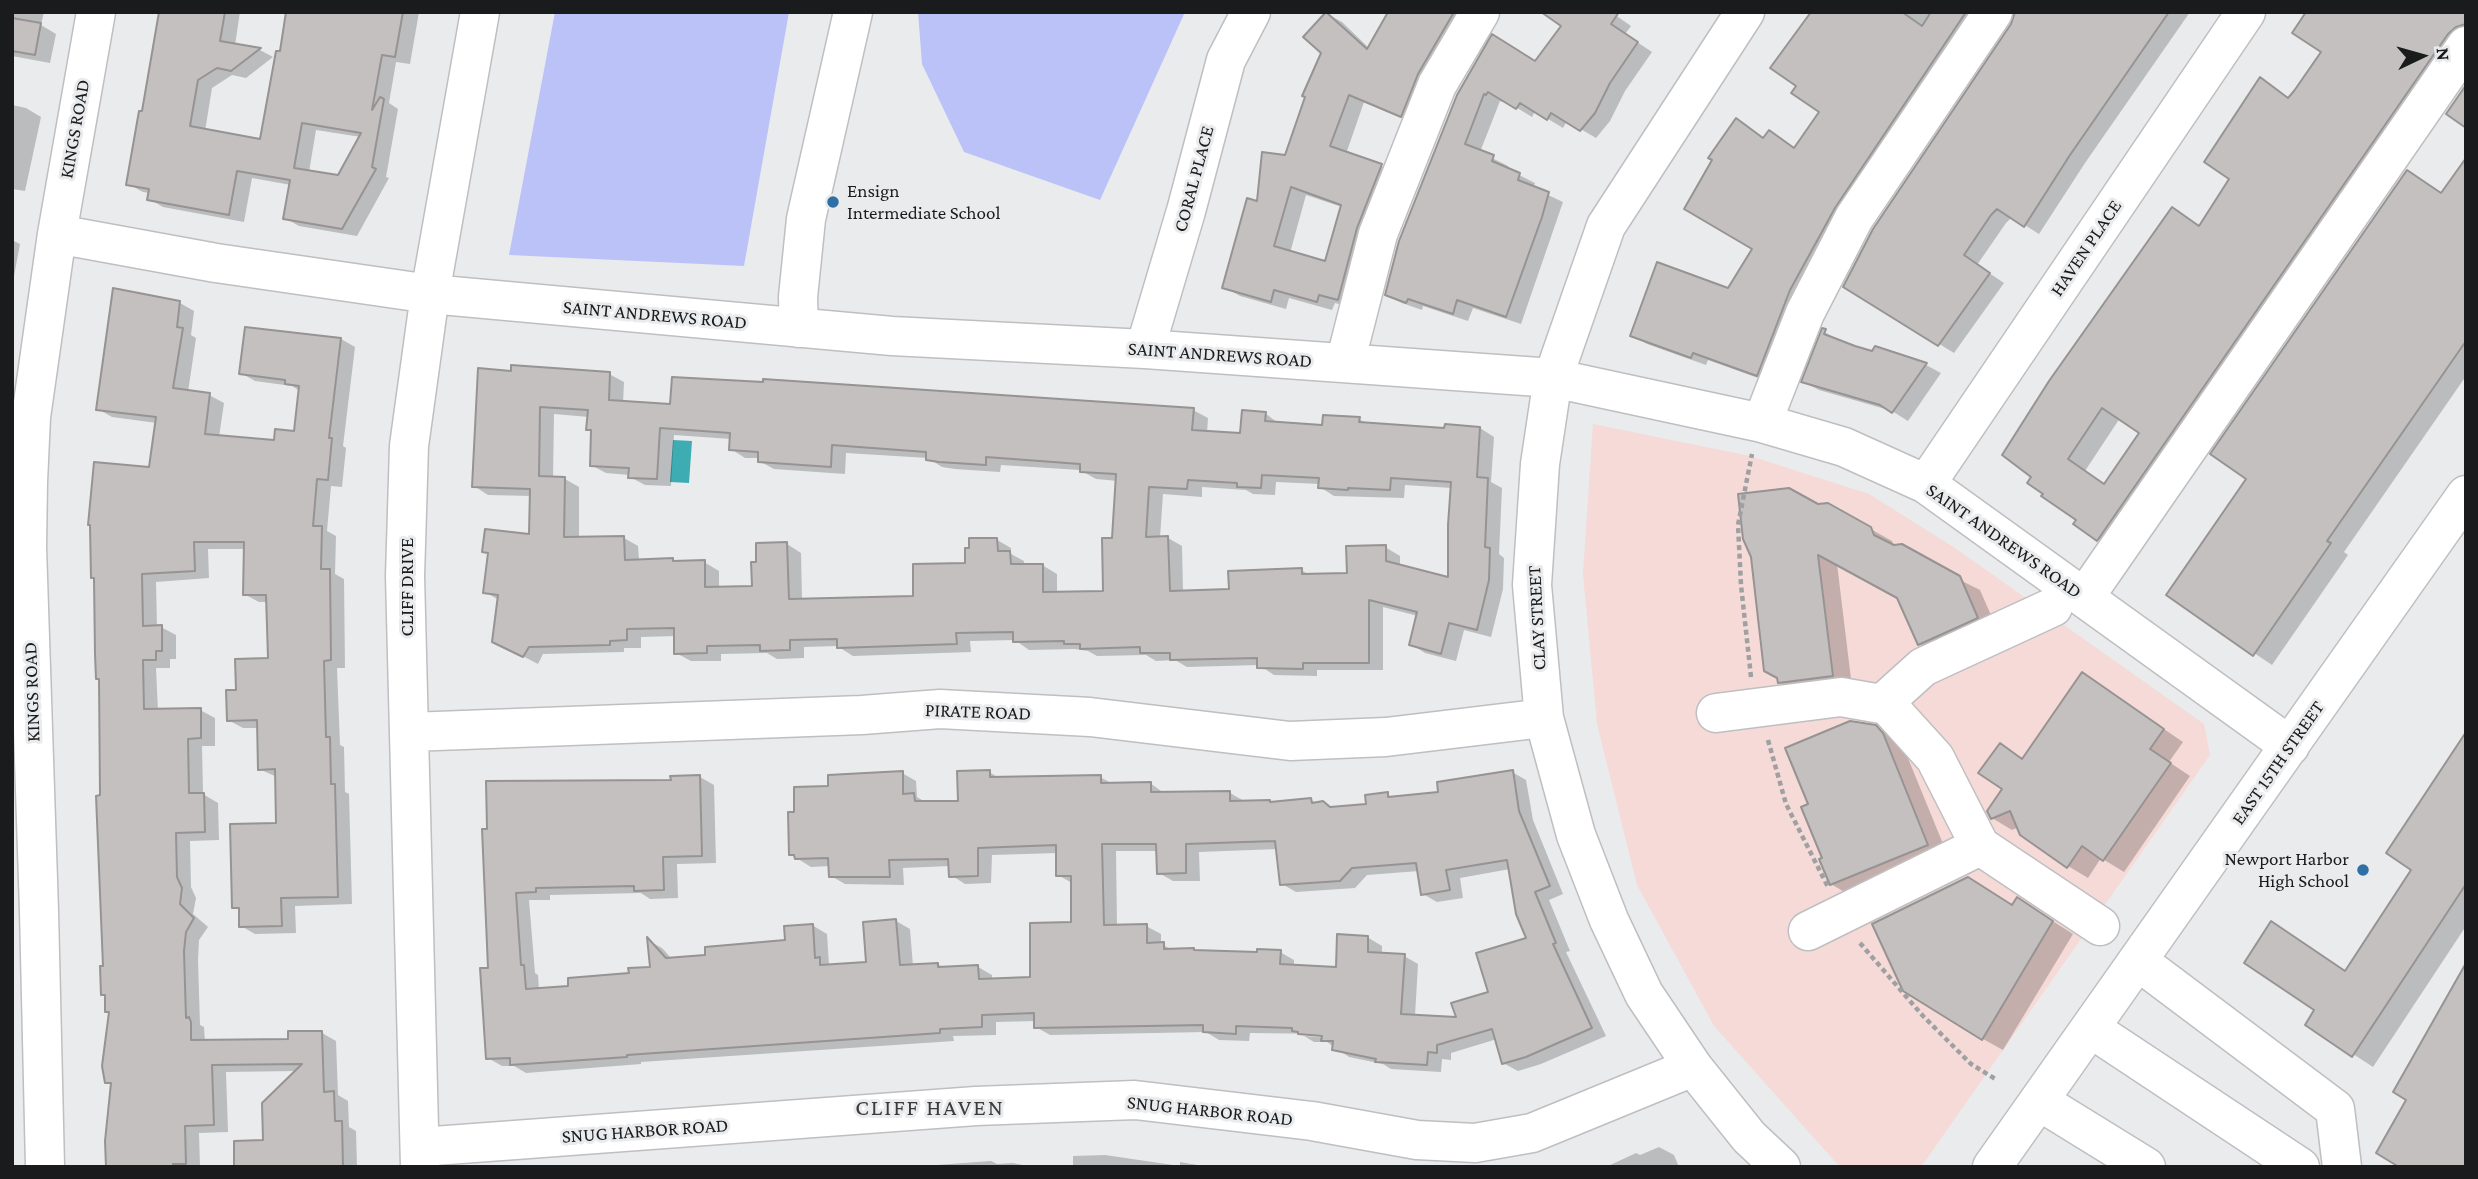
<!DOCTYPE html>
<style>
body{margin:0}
#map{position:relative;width:2478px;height:1179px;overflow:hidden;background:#eaebed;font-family:"Crimson Pro",serif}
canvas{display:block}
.frame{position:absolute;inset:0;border:14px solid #1a1b1c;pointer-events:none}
.north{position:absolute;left:2387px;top:21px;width:70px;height:70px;-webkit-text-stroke:5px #eaebed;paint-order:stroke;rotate:85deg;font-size:19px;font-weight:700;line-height:28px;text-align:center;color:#1a1b1c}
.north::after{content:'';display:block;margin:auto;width:24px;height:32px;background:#1a1b1c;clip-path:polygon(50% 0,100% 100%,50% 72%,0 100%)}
</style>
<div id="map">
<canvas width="2478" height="1179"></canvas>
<div class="frame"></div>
<div class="north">N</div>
</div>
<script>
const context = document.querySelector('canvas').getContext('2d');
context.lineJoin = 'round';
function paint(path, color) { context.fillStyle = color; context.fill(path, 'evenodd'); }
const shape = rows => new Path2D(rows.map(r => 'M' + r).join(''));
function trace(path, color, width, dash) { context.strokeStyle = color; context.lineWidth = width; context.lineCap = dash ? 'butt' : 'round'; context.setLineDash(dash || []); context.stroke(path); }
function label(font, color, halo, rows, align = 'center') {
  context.font = font + ' "Crimson Pro",serif'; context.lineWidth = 6; context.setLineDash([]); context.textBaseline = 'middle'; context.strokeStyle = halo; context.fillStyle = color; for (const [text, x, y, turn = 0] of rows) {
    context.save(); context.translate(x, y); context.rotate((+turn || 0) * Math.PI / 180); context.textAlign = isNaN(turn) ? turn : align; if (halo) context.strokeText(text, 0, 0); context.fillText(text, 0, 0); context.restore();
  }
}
paint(shape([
 [1593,424,1750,456,1869,494,1955,548,2204,724,2210,755,1921,1167,1840,1167,1714,1026,1637,885,1597,724,1583,574]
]), '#f5dad7');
paint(shape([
 [555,12,789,12,744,266,509,255],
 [918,12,1185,12,1100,200,964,152,922,64]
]), '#bbc2f7');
paint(shape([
 [673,440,692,441,689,483,670,482]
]), '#3dadb3');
paint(shape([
 [12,12,44,12,41,25,56,34,50,63,12,56],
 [160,12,240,12,235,45,260,50,273,57,246,78,232,75,212,88,205,131,262,141,292,12,419,12,410,64,396,62,389,103,398,109,386,177,389,178,357,236,299,226,285,218,291,185,252,178,244,222,163,207,149,199,150,193,143,192,128,184,143,113],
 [316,130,361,137,339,177,309,172],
 [1390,12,1475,12,1416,124,1364,102,1346,154,1381,166,1396,175,1354,308,1335,303,1332,310,1289,298,1286,309,1240,296,1224,287,1259,204,1286,157,1323,53,1327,14,1342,22,1369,48],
 [1306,195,1342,207,1327,263,1290,253],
 [1611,12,1631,26,1625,34,1652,52,1625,91,1610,121,1596,138,1567,121,1563,128,1535,111,1532,117,1504,100,1502,102,1500,101,1480,152,1508,166,1507,169,1535,183,1533,188,1563,202,1521,324,1473,308,1468,321,1423,306,1422,310,1402,303,1387,295,1458,95,1536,63,1563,26],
 [1812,12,1987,12,1772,383,1708,360,1706,365,1647,344,1632,335,1729,290,1754,249,1737,120,1765,139,1769,132,1796,149,1822,111,1799,85],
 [2016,12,2190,12,2085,163,2039,234,2012,217,2006,223,1977,265,2004,283,1954,353,1845,286,2013,25],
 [2466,12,2466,44,2116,549,2098,539,2078,520,2043,496,2172,209,2200,227,2232,178,2261,80,2290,98,2323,51],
 [2120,418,2142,432,2106,485,2085,471],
 [12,105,26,108,41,117,25,191,12,189],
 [2466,161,2466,376,2344,552,2348,555,2272,665,2168,595,2248,479,2408,172,2443,194],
 [12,240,20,244,12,287],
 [180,303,194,311,191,335,196,338,188,392,209,395,224,403,219,437,275,442,296,433,300,391,292,386,255,381,241,373,341,339,355,347,343,446,346,448,342,487,331,486,327,531,336,536,335,574,344,579,345,668,337,668,340,745,344,747,345,792,349,794,352,904,295,906,296,933,255,934,241,926,240,910,234,907,278,825,277,777,259,769,259,728,243,728,228,720,237,692,269,660,268,602,259,602,244,594,245,549,208,549,209,578,156,582,157,627,161,627,176,635,176,659,170,659,170,668,156,668,158,711,200,710,215,718,215,746,202,746,203,794,218,803,219,840,190,841,191,887,196,898,193,914,208,927,199,940,198,960,200,1025,204,1027,205,1042,290,1040,322,1033,336,1041,338,1095,348,1101,349,1127,356,1131,357,1167,236,1167,265,1141,297,1071,226,1072,228,1132,199,1133,200,1167,108,1167,112,1085,107,1081,111,1014,106,1011,106,996,102,994,105,967,102,797,157,423,112,417,98,409],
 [1823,331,1840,342,1873,353,1876,348,1926,365,1941,373,1908,421,1892,411,1819,390,1804,382],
 [479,370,609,374,624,382,623,403,671,406,1193,410,1208,418,1207,433,1242,435,1265,413,1279,424,1324,427,1359,419,1369,425,1445,430,1480,428,1494,437,1491,482,1502,488,1499,554,1504,558,1503,589,1491,637,1464,630,1456,661,1425,653,1411,644,1418,616,1383,607,1383,670,1317,670,1317,676,1274,675,1259,665,1187,667,1175,660,1156,661,1146,655,1097,656,1088,651,1075,649,1029,650,1015,640,970,641,971,652,853,656,837,646,804,647,804,658,777,659,767,653,721,654,721,661,691,661,676,653,676,636,641,637,641,648,624,648,624,652,543,654,538,664,509,649,499,600,485,592,489,554,484,551,530,536,532,496,488,495,474,486],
 [554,414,589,417,588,429,593,432,591,465,606,473,630,475,630,477,645,485,671,486,674,435,731,439,731,449,745,458,760,458,759,461,774,469,845,474,846,453,928,458,942,467,955,469,1000,472,1001,465,1080,470,1096,479,1118,481,1114,540,1105,592,1057,593,1057,574,1042,565,1024,566,1024,561,1011,554,1011,548,997,540,967,564,915,598,802,600,801,553,787,544,754,587,719,588,719,571,704,562,639,561,638,546,624,538,579,539,579,487,565,479,553,479],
 [1276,482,1320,484,1320,487,1334,496,1404,498,1405,485,1452,488,1450,579,1400,567,1400,556,1385,547,1349,575,1310,575,1301,570,1230,591,1183,592,1182,546,1168,538,1160,538,1163,494,1202,497,1202,487,1246,490,1253,494,1275,495],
 [1828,505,1892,541,1894,547,1980,590,1997,629,1939,656,1919,644,1899,598,1837,564,1852,687,1799,694,1779,682,1818,506],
 [2083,674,2183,742,2169,762,2190,776,2124,872,2101,858,2088,878,2068,866,2019,827,2012,830,1992,818,2004,789,2000,745,2024,759],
 [1875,727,1896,739,1903,746,1948,856,1851,896,1831,884,1811,805],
 [2466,735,2466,926,2373,1067,2307,1024,2346,972,2413,870],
 [989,772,1001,779,1100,777,1113,784,1150,783,1164,793,1230,793,1244,801,1273,803,1310,800,1332,809,1368,806,1387,794,1395,799,1441,794,1512,772,1526,780,1533,820,1563,894,1549,900,1570,951,1566,952,1606,1036,1541,1064,1518,1071,1503,1063,1497,1039,1451,1053,1451,1060,1442,1059,1441,1072,1391,1069,1383,1064,1349,1057,1327,1042,1314,1042,1304,1036,1330,1038,1330,1034,1250,1033,1249,1041,1219,1040,1206,1032,1050,1035,1036,1027,1036,1021,996,1022,996,1035,953,1036,954,1041,641,1062,641,1064,526,1073,514,1066,502,1066,488,1058,489,969,484,831,672,782,700,777,714,785,716,863,677,864,678,898,650,899,641,893,550,895,550,900,529,900,535,973,538,975,539,990,570,988,652,968,649,941,662,948,672,959,707,956,787,942,812,925,827,934,829,965,868,964,896,921,910,929,913,966,937,964,945,968,978,967,992,975,992,981,1032,979,1073,924,1072,883,1058,875,1058,853,992,855,991,883,965,884,951,875,950,866,903,868,904,885,845,884,831,876,830,866,811,867,790,854,796,814,830,788,902,773,916,781,917,797,927,803,959,802],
 [1278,849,1282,884,1296,892,1355,888,1367,875,1419,871,1423,894,1437,902,1463,898,1460,878,1510,869,1528,939,1490,993,1458,1019,1415,1016,1418,964,1404,956,1382,955,1382,946,1367,937,1337,968,1294,966,1294,960,1280,952,1259,954,1175,951,1161,944,1161,934,1146,926,1117,926,1116,851,1158,851,1159,873,1173,881,1200,881,1199,852],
 [2013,906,2037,911,2073,934,2003,1050,1983,1039],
 [1659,1147,1674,1155,1679,1167,1606,1167,1636,1153,1640,1155],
 [1105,1155,1180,1166,1180,1162,1209,1167,1073,1167,1073,1156],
 [991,1161,997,1164,1013,1163,1032,1167,909,1167],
 [902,1165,906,1167,871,1167]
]), '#0003');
const building = shape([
 [159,12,225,12,220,41,261,48,231,71,217,68,198,80,190,126,260,139,276,51,280,51,286,12,403,12,395,57,382,55,372,110,380,97,384,99,372,167,376,169,342,229,283,219,290,180,237,171,229,215,147,200,149,189,126,185,139,111,142,111,159,12],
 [302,123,361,133,338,175,294,168,302,123],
 [1326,12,1367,49,1388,12,1454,12,1418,74,1401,117,1349,95,1330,146,1382,164,1357,228,1338,300,1319,295,1317,302,1274,290,1271,302,1222,288,1247,198,1257,201,1262,152,1285,155,1305,97,1302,96,1321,53,1303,37,1326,12],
 [1291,187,1341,205,1325,261,1274,246,1291,187],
 [1541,12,1619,12,1611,24,1638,42,1610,83,1595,113,1580,131,1551,113,1547,120,1520,103,1516,109,1488,92,1486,95,1484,94,1465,144,1494,155,1492,161,1520,173,1518,180,1549,192,1542,217,1506,317,1457,300,1453,314,1408,299,1406,303,1385,295,1399,241,1457,95,1492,34,1535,61,1561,26,1541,12],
 [1811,12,1902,12,1922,26,1931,12,1966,12,1835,208,1790,290,1757,376,1693,353,1691,358,1630,336,1657,262,1728,288,1752,249,1684,209,1712,160,1708,158,1736,118,1763,138,1769,130,1794,148,1819,112,1791,93,1796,86,1770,68,1811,12],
 [2015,12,2169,12,2070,155,2024,227,1997,209,1991,215,1964,255,1990,273,1938,346,1843,287,1873,229,2011,24,2015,12],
 [2306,12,2466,12,2466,24,2456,27,2448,34,2097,541,2073,524,2076,520,2041,496,2043,494,2027,483,2031,477,2002,455,2049,381,2172,207,2199,226,2229,179,2204,162,2260,77,2288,98,2294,91,2321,52,2292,33,2306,12],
 [2102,408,2139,433,2104,484,2068,459,2102,408],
 [12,18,41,23,35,55,12,51,12,18],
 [2466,85,2466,128,2446,114,2466,85],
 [2466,158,2466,341,2327,541,2331,543,2253,656,2166,595,2246,479,2210,454,2407,170,2441,193,2466,158],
 [113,288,180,301,177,327,183,328,173,388,210,393,205,434,274,440,275,429,294,431,299,386,285,384,285,380,239,374,245,327,341,338,329,438,332,438,328,480,317,479,313,526,322,526,321,569,330,569,331,660,324,661,326,737,330,737,331,784,335,784,338,897,281,898,282,926,239,927,239,908,232,908,230,824,276,823,275,769,258,770,257,720,227,721,226,690,236,690,235,659,268,658,266,595,243,595,244,542,194,542,195,571,142,574,143,626,162,625,162,651,156,651,156,660,143,660,144,709,201,708,201,738,188,739,189,793,204,793,205,832,176,833,177,877,182,888,180,904,194,918,186,932,184,951,186,1018,189,1017,191,1022,191,1040,288,1039,288,1031,322,1031,324,1092,334,1091,335,1121,342,1121,343,1167,234,1167,234,1141,263,1140,262,1103,302,1064,212,1065,214,1125,185,1126,186,1164,173,1164,173,1167,106,1167,105,1141,111,1083,105,1083,102,1066,109,1012,105,1012,105,995,101,995,100,966,103,966,96,796,100,795,99,679,96,679,95,654,94,578,91,578,90,525,88,525,94,462,149,467,156,417,96,410,113,288],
 [1822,328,1826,329,1824,334,1855,346,1872,351,1875,346,1927,363,1892,413,1880,405,1801,382,1822,328],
 [511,365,610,372,609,400,670,404,672,377,763,382,763,379,1194,408,1192,430,1240,433,1242,410,1266,412,1265,421,1322,425,1323,415,1360,417,1359,422,1444,428,1445,424,1480,427,1477,477,1488,478,1485,547,1490,548,1489,580,1477,630,1449,623,1441,654,1409,645,1417,612,1369,600,1369,663,1303,663,1303,669,1257,668,1257,658,1170,660,1170,653,1140,653,1140,647,1080,649,1080,644,1064,644,1064,641,1013,642,1013,632,956,633,957,644,837,648,837,639,790,640,790,650,760,651,760,645,707,646,707,653,674,654,674,628,627,629,627,640,610,641,610,645,529,647,523,657,492,642,498,595,483,593,488,553,482,552,485,529,529,534,530,489,472,487,478,368,511,371,511,365],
 [540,407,588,410,586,430,591,430,590,466,629,468,628,478,657,479,660,428,730,433,729,450,758,452,758,462,831,467,832,445,926,452,926,460,939,462,986,465,986,457,1080,464,1080,472,1116,474,1112,538,1102,538,1103,591,1043,592,1043,564,1011,564,1010,551,998,551,997,538,969,538,969,548,965,548,965,563,913,564,913,596,789,599,787,542,756,543,756,562,751,562,752,586,705,587,705,560,673,561,673,558,625,560,624,536,564,537,565,477,539,476,540,407],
 [1262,475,1319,478,1318,488,1348,490,1348,488,1390,490,1391,478,1451,482,1448,525,1448,577,1386,561,1386,545,1346,546,1347,573,1302,574,1302,568,1228,571,1229,589,1170,591,1168,536,1146,537,1149,487,1187,489,1188,480,1237,483,1237,487,1261,488,1262,475],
 [1789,488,1818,504,1828,503,1871,527,1874,535,1894,545,1902,544,1960,576,1978,618,1918,645,1897,598,1818,555,1833,676,1778,683,1777,678,1764,671,1751,557,1743,539,1738,494,1789,488],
 [2082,672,2164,729,2150,749,2171,763,2103,861,2082,846,2067,868,2020,835,2010,811,1991,819,1987,811,2002,789,1978,773,2000,743,2022,759,2082,672],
 [1850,721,1876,725,1883,733,1928,845,1830,885,1819,859,1822,858,1801,807,1808,804,1785,748,1850,721],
 [2466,732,2466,884,2352,1057,2305,1025,2314,1010,2244,963,2271,921,2345,971,2411,870,2386,853,2466,732],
 [990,770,990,777,1101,775,1101,783,1151,782,1151,792,1230,791,1230,801,1270,800,1270,802,1311,798,1312,803,1323,801,1330,807,1366,804,1365,795,1388,792,1388,797,1438,792,1437,782,1513,770,1519,811,1550,886,1535,892,1556,943,1553,944,1592,1028,1526,1057,1502,1064,1492,1029,1437,1045,1437,1053,1428,1052,1427,1065,1375,1062,1376,1059,1332,1050,1333,1041,1321,1041,1322,1036,1298,1034,1298,1032,1292,1031,1292,1028,1236,1026,1236,1034,1203,1032,1203,1025,1034,1028,1034,1013,982,1015,982,1027,940,1029,940,1033,627,1055,627,1057,510,1065,510,1058,486,1059,480,968,488,968,482,829,487,829,486,781,671,780,670,776,700,775,702,856,663,857,664,890,634,891,634,886,536,888,536,892,516,893,521,965,524,965,526,989,568,986,568,978,629,973,628,968,650,967,647,937,666,958,705,955,705,947,785,940,784,926,813,924,815,958,820,957,820,965,866,962,863,922,896,919,900,965,938,963,938,967,978,965,979,979,1030,977,1030,923,1071,922,1071,876,1056,876,1056,845,978,848,978,876,949,877,948,859,889,860,890,877,829,877,828,858,795,859,794,855,789,855,788,812,794,812,794,787,828,786,828,775,903,771,903,794,914,793,915,801,958,801,957,771,990,770],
 [1275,841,1280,885,1340,881,1352,868,1416,863,1421,895,1450,890,1446,870,1507,860,1516,914,1526,938,1476,953,1488,992,1451,1003,1456,1017,1401,1014,1405,954,1368,952,1368,936,1337,934,1336,967,1280,964,1281,950,1257,949,1257,952,1194,950,1194,948,1164,949,1164,942,1147,943,1147,924,1104,925,1102,844,1156,844,1157,874,1186,873,1186,844,1275,841],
 [1968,877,2012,905,2017,897,2053,921,1982,1040,1903,991,1872,924,1968,877],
 [2466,963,2466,1167,2399,1167,2376,1153,2406,1100,2393,1092,2466,963]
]);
paint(building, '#c3c0bf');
trace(building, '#969392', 2);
const minor = shape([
 [1745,12,1606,226,1553,378,1540,464,1532,585,1544,718,1576,835,1609,920,1644,994,1693,1067,1749,1137,1781,1167],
 [57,234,216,263,430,294,892,336,1145,349,1553,378,1762,423,1844,447,1926,484,2290,746],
 [799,328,798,297,806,219,853,12],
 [1145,349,1186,211,1226,60,1251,12],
 [1345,363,1378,234,1437,85,1480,12],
 [1762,423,1805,313,1854,218,1993,12],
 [1926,484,2246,12],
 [2084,598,2466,46],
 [1882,704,1923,667,2053,607],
 [1716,713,1841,697,1887,705,1935,758,1980,846,2100,926],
 [410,732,862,715,940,709,1090,717,1290,741,1386,737,1544,718],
 [1808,931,1980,846],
 [2138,961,2335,1109,2342,1167],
 [2090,1028,2300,1167],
 [2039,1101,2146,1167],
 [420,1147,976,1106,1135,1100,1312,1121,1417,1140,1475,1143,1532,1133,1693,1067],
 [45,1167,39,911,27,547,28,482,31,417,57,234,96,12],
 [420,1167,405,576,409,446,430,294,480,12],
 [1992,1167,2466,495]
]);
trace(minor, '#bfbfc2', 41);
trace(shape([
 [1751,677,1741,585,1738,525,1752,454],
 [1768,740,1786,804,1828,887],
 [1860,943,1923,1016,1971,1064,1997,1080]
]), '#9fa0a2', 4.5, [5, 3.5]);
trace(minor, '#fff', 38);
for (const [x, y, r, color] of [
 [833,202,7,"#2e6fa5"],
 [2363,870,7,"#2e6fa5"]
]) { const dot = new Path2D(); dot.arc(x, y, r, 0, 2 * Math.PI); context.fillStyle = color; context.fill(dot); trace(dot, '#eaebed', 2.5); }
label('19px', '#1a1b1c', '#eaebed', [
 ["KINGS ROAD",75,129,-80],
 ["CORAL PLACE",1194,179,-75],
 ["HAVEN PLACE",2086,248,-56],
 ["SAINT ANDREWS ROAD",655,315,5],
 ["SAINT ANDREWS ROAD",1220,355,4],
 ["SAINT ANDREWS ROAD",2004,541,35],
 ["CLIFF DRIVE",407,587,-90],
 ["CLAY STREET",1537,618,-93],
 ["KINGS ROAD",32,692,-92],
 ["PIRATE ROAD",978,712,2],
 ["EAST 15TH STREET",2278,763,-55],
 ["SNUG HARBOR ROAD",1210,1111,6],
 ["SNUG HARBOR ROAD",645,1131,-4]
]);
label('19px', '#1a1b1c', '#eaebed', [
 ["Ensign",847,191],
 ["Intermediate School",847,213],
 ["Newport Harbor",2349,859,"right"],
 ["High School",2349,881,"right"]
], 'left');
context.letterSpacing = '2px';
label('23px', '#3c3c3e', '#eaebed', [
 ["CLIFF HAVEN",930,1108]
]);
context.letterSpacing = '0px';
</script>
